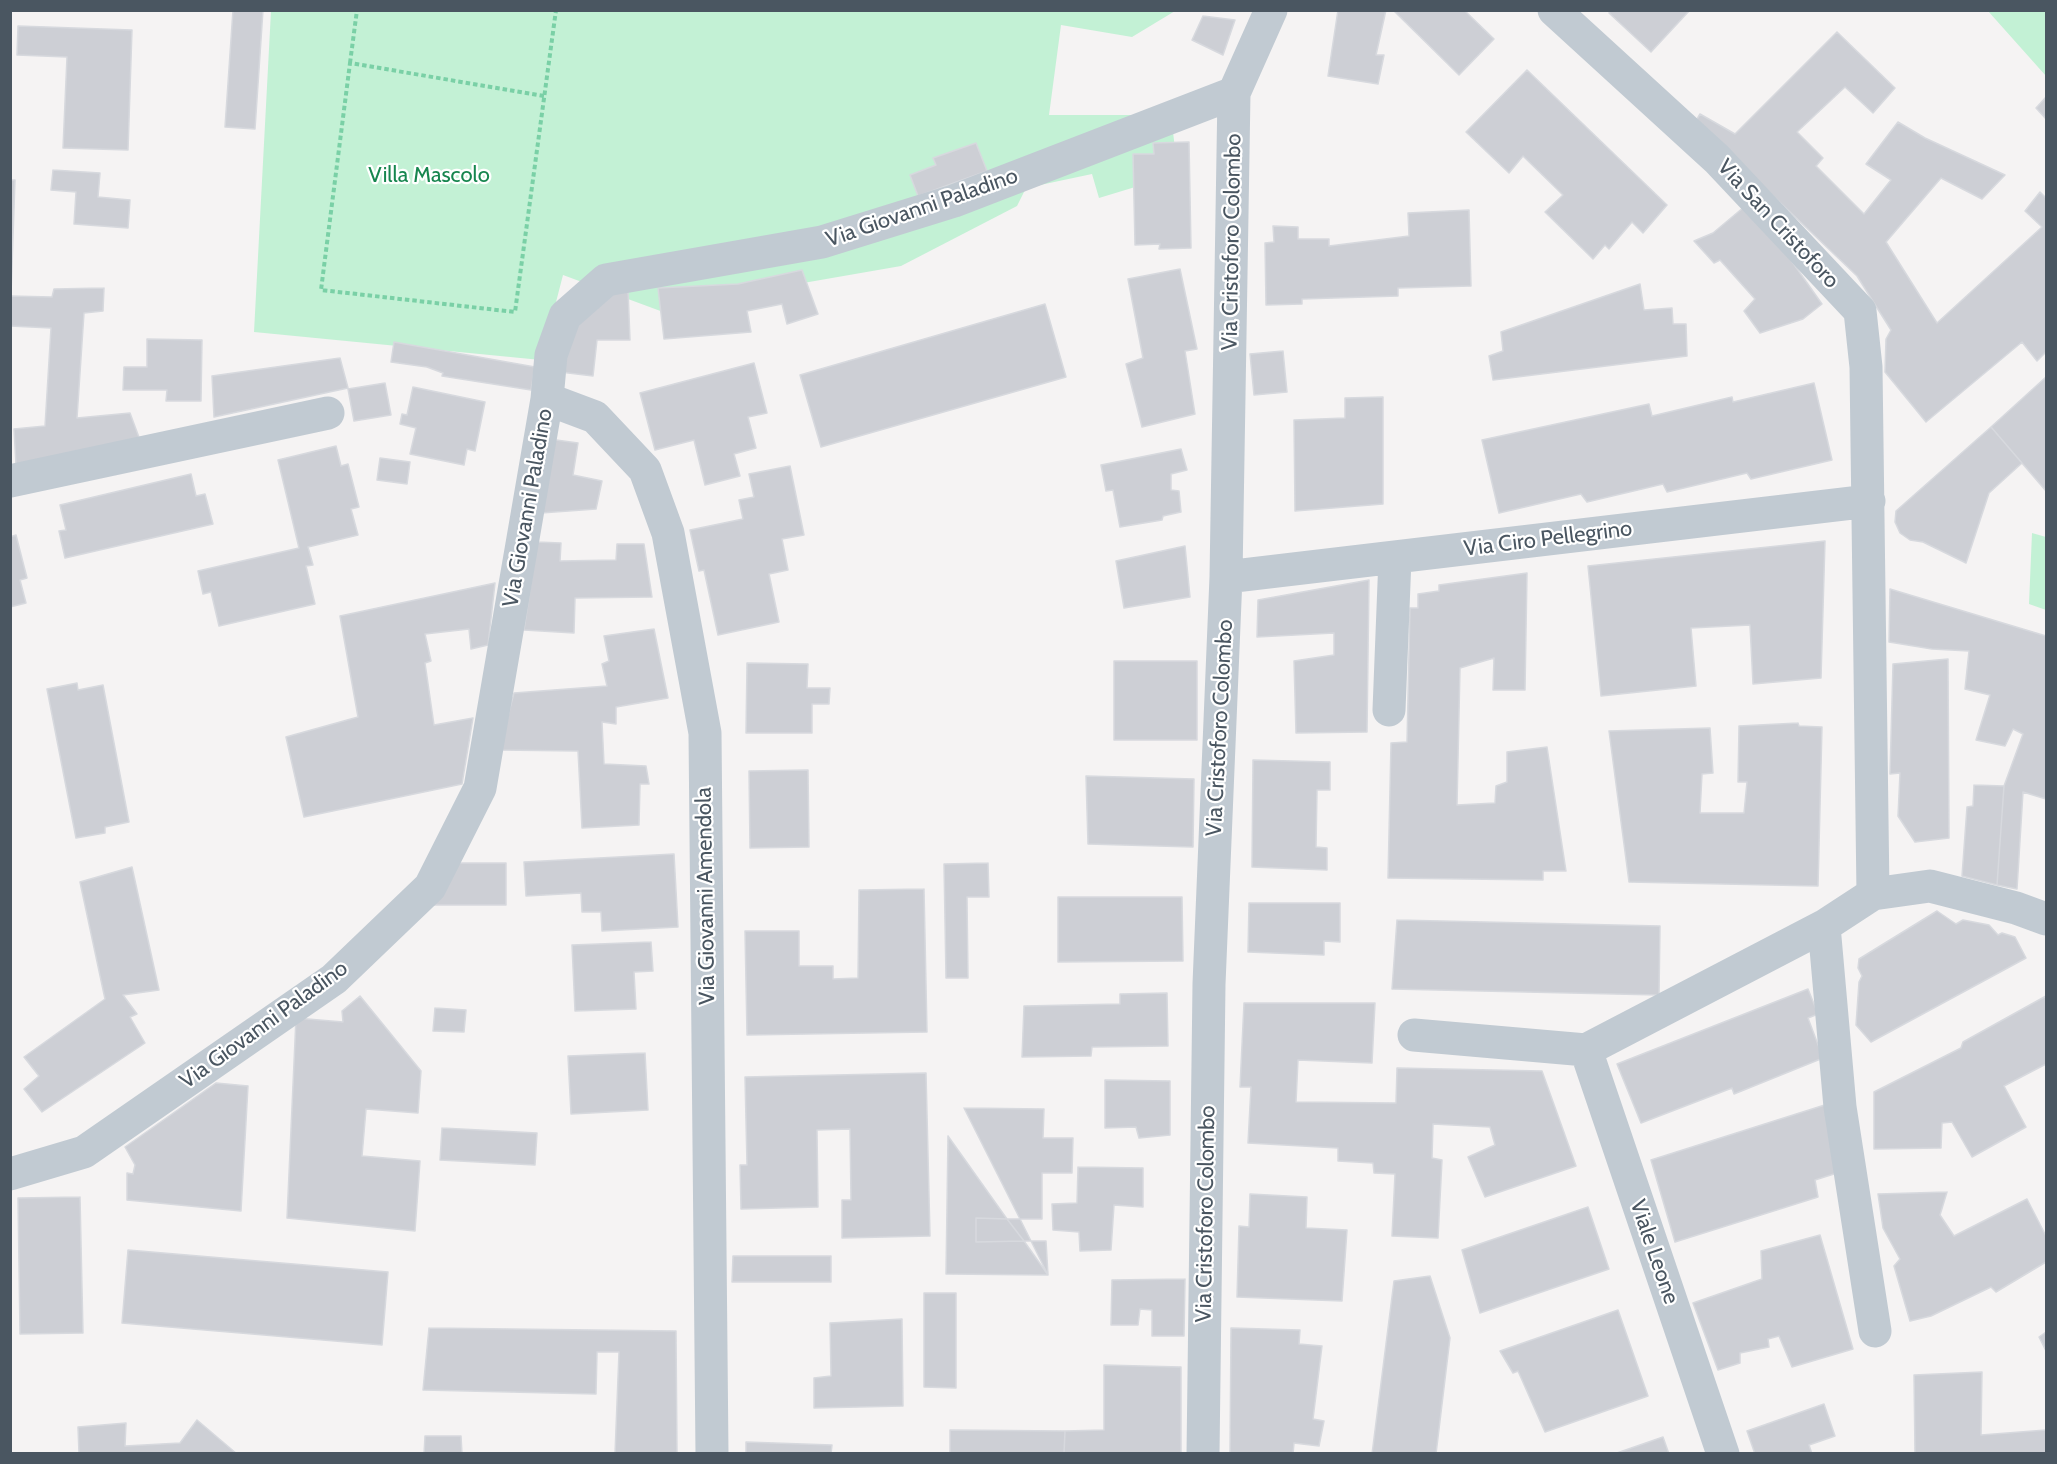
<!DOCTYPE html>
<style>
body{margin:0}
#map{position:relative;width:2057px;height:1464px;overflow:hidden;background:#f5f3f3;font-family:Cabin,sans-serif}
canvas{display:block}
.frame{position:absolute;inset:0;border:12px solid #4a5661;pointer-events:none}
</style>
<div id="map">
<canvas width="2057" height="1464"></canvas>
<div class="frame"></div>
</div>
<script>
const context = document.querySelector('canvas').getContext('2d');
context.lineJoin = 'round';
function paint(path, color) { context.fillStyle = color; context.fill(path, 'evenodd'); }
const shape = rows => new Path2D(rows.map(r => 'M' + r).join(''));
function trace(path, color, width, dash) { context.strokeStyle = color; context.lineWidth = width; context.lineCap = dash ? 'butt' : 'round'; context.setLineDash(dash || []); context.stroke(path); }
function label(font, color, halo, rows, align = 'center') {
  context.font = font + ' Cabin,sans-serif'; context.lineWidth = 4.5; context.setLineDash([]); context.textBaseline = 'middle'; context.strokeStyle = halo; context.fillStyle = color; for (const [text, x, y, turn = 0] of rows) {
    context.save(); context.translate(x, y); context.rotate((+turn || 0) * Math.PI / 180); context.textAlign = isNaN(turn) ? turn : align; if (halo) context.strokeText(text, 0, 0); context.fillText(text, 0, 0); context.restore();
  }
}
paint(shape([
 [271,11,1175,11,1132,37,1061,25,1049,115,1171,115,1178,174,1099,198,1092,174,1026,188,1017,206,901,266,786,286,674,316,563,275,541,360,254,332],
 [1988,11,2046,11,2046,76],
 [2032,533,2046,537,2046,610,2029,604]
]), '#c3f1d5');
const building = shape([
 [233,10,263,10,255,129,225,127,233,10],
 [1338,10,1386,10,1376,55,1384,55,1378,84,1328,76,1338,10],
 [1393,10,1464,10,1494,39,1459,75,1393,10],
 [1611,10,1690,10,1651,52,1609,13,1611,10],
 [1203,16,1235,20,1223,55,1192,40,1203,16],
 [18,26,132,30,128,150,63,148,67,57,17,55,18,26],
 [1837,32,1895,88,1873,113,1845,87,1797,132,1823,158,1816,166,1864,214,1891,180,1866,164,1898,122,1925,138,2005,175,1982,199,1941,178,1886,242,1937,323,2042,227,2025,211,2040,192,2046,198,2046,352,2037,361,2022,342,1926,422,1885,372,1886,339,1891,330,1857,276,1723,148,1690,131,1700,114,1735,134,1837,32],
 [1527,70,1667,205,1643,233,1632,222,1609,249,1605,245,1593,259,1545,212,1563,195,1523,156,1509,173,1466,132,1527,70],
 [2046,97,2046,119,2036,108,2046,97],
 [1189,142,1191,248,1159,249,1160,244,1135,245,1133,154,1154,154,1153,143,1189,142],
 [976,143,987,171,918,196,910,175,936,165,933,158,976,143],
 [53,170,100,173,98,197,130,200,128,228,74,224,76,192,51,190,53,170],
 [10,180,15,180,11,294,10,294,10,180],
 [1744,207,1788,256,1822,304,1803,319,1760,333,1744,311,1755,299,1720,260,1714,263,1694,241,1713,233,1744,207],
 [1469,210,1471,286,1398,288,1398,296,1302,299,1302,304,1266,305,1265,243,1274,242,1273,226,1298,227,1298,239,1329,239,1329,246,1409,236,1408,213,1469,210],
 [1180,269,1197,349,1185,351,1195,414,1142,427,1126,364,1143,358,1128,279,1180,269],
 [802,270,818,314,787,324,782,304,747,311,751,332,664,339,658,288,738,284,802,270],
 [1640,284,1644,310,1672,308,1673,324,1686,324,1687,356,1493,380,1489,356,1503,351,1501,332,1640,284],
 [104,288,103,311,84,313,77,418,130,413,140,440,16,465,14,429,45,426,51,328,10,326,10,296,52,297,54,289,104,288],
 [628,290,630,340,597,340,593,376,560,372,571,328,605,295,628,290],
 [1045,304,1066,377,821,447,800,375,1045,304],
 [147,339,202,340,201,401,166,401,167,390,123,390,124,367,147,367,147,339],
 [394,342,535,367,531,390,442,376,443,373,427,367,391,362,394,342],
 [1283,351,1287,392,1254,395,1250,354,1283,351],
 [340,358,348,388,214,417,212,376,340,358],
 [754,363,767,413,748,417,756,448,734,454,740,476,705,485,694,440,655,450,640,393,754,363],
 [2046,377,2046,491,1991,427,2046,377],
 [385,383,391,415,354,421,348,389,385,383],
 [1814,383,1832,460,1751,479,1747,473,1667,492,1663,484,1587,502,1581,494,1499,513,1482,440,1649,404,1652,416,1732,397,1733,402,1814,383],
 [413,387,485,402,475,451,467,449,464,465,410,454,416,428,400,424,402,414,407,415,413,387],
 [1383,397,1383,504,1295,511,1294,420,1345,418,1345,398,1383,397],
 [1991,427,2022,463,1989,493,1966,563,1923,542,1910,540,1900,533,1895,522,1896,511,1991,427],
 [549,439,578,443,573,475,602,481,596,509,541,513,549,439],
 [336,446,341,466,348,464,359,507,351,509,358,535,308,547,313,565,306,566,315,604,219,626,211,592,203,594,198,571,299,548,278,460,336,446],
 [1181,449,1187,470,1171,474,1171,490,1179,491,1181,512,1163,516,1162,520,1120,527,1113,490,1106,491,1101,465,1181,449],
 [380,458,410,462,407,484,377,480,380,458],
 [790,466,804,535,782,539,788,570,769,574,779,622,718,635,704,570,699,571,690,530,743,519,739,500,754,497,749,474,790,466],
 [191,474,196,496,205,494,213,524,65,558,59,531,66,530,60,505,191,474],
 [16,535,27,578,20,580,26,603,10,607,10,537,16,535],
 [1825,541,1821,678,1753,684,1750,625,1691,628,1696,686,1601,696,1588,566,1825,541],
 [537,542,561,543,560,561,616,560,617,544,644,544,652,597,575,598,574,633,524,630,537,542],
 [1185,546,1190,597,1124,608,1116,561,1185,546],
 [1527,573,1525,690,1493,690,1494,658,1460,668,1457,805,1495,803,1496,786,1507,782,1507,752,1547,747,1566,871,1543,871,1543,880,1388,878,1391,743,1407,742,1410,608,1418,608,1418,594,1439,591,1439,585,1527,573],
 [1369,580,1367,732,1296,733,1294,661,1334,655,1334,633,1257,637,1258,600,1369,580],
 [495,583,488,645,471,649,469,629,425,634,431,661,425,663,434,725,473,718,462,784,304,817,286,737,358,717,340,616,495,583],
 [1890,589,2046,636,2046,799,2023,792,2017,889,1997,885,2004,786,2023,734,2013,729,2005,746,1976,740,1990,695,1965,689,1969,651,1932,649,1889,642,1890,589],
 [654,629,668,698,616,707,616,724,602,722,604,764,646,766,649,784,640,784,639,825,582,828,578,751,499,750,514,693,607,686,602,664,609,661,604,636,654,629],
 [1948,659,1949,838,1915,842,1898,816,1900,773,1890,774,1893,664,1948,659],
 [1114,661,1197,661,1197,740,1114,740,1114,661],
 [747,663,808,664,807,688,830,688,829,704,812,704,812,733,746,733,747,663],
 [77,683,78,690,103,685,129,822,105,827,105,833,76,838,47,689,77,683],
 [1798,723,1799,726,1822,727,1818,886,1629,882,1609,731,1710,728,1713,773,1702,774,1700,813,1744,813,1747,782,1738,782,1739,726,1798,723],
 [1253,760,1330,762,1330,790,1317,790,1316,847,1327,848,1327,870,1252,867,1253,760],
 [808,770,809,847,750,848,749,771,808,770],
 [1086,776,1194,779,1193,847,1088,844,1086,776],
 [1974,785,2004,786,1997,885,1962,876,1967,807,1973,806,1974,785],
 [674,854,678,927,602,931,601,912,582,912,581,893,526,896,524,862,674,854],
 [457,863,506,863,506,905,430,905,457,863],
 [988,863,989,897,967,897,968,978,946,978,944,864,988,863],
 [132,867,159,990,123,995,137,1014,130,1017,145,1043,42,1112,24,1089,39,1076,24,1057,105,999,80,882,132,867],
 [924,889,927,1032,747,1035,745,931,799,931,799,966,833,966,833,979,858,978,859,890,924,889],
 [1058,897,1182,897,1183,961,1058,962,1058,897],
 [1249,903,1340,903,1340,942,1324,941,1324,955,1248,952,1249,903],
 [1937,911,1956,924,1963,920,1989,925,1998,935,2002,933,2015,937,2026,958,1871,1042,1856,1025,1859,982,1862,976,1858,968,1859,959,1937,911],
 [1397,920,1660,926,1659,995,1392,989,1397,920],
 [651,942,653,971,634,972,636,1009,575,1011,572,945,651,942],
 [1808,989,1818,1014,1808,1018,1823,1058,1734,1094,1732,1088,1641,1123,1617,1064,1808,989],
 [1167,993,1168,1046,1092,1047,1091,1056,1022,1057,1024,1006,1120,1004,1120,994,1167,993],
 [360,996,421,1071,418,1113,366,1109,362,1156,420,1161,415,1231,287,1218,296,1018,343,1022,342,1011,360,996],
 [2046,996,2046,1064,2004,1086,2026,1127,1972,1157,1952,1122,1942,1123,1941,1148,1874,1149,1874,1092,1961,1048,1963,1042,2046,996],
 [1244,1003,1375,1003,1372,1063,1298,1060,1296,1102,1396,1103,1397,1068,1542,1071,1576,1166,1485,1197,1468,1157,1495,1145,1490,1127,1433,1124,1432,1158,1442,1160,1438,1238,1392,1236,1395,1174,1374,1173,1373,1163,1338,1161,1338,1148,1248,1143,1251,1087,1240,1087,1244,1003],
 [435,1008,466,1010,464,1032,433,1031,435,1008],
 [645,1053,648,1110,571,1114,568,1056,645,1053],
 [926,1073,930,1236,842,1238,842,1200,851,1200,850,1129,817,1130,818,1207,741,1209,740,1165,747,1165,745,1077,926,1073],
 [1105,1080,1170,1081,1170,1135,1139,1138,1136,1127,1105,1128,1105,1080],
 [216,1083,248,1086,241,1211,127,1200,127,1173,133,1174,135,1165,125,1147,216,1083],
 [1831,1103,1837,1173,1815,1180,1818,1197,1675,1242,1651,1160,1831,1103],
 [964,1108,1044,1109,1043,1138,1073,1138,1072,1173,1042,1173,1042,1219,1020,1219,964,1108],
 [442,1128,537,1133,535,1165,440,1160,442,1128],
 [948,1136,1007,1219,976,1218,976,1242,1024,1241,1048,1275,946,1274,948,1136],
 [1078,1167,1143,1168,1143,1207,1114,1205,1111,1250,1080,1251,1079,1232,1053,1230,1052,1204,1077,1203,1078,1167],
 [1947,1192,1940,1215,1954,1236,2027,1199,2046,1236,2046,1262,1996,1292,1991,1287,1931,1316,1910,1321,1894,1266,1900,1259,1883,1228,1878,1194,1947,1192],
 [1250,1194,1307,1197,1306,1228,1347,1230,1342,1301,1237,1297,1239,1226,1249,1227,1250,1194],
 [80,1197,83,1333,20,1334,18,1198,80,1197],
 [1588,1207,1609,1269,1480,1313,1462,1250,1588,1207],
 [976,1218,1007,1219,1024,1241,976,1242,976,1218],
 [1007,1219,1020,1219,1031,1241,1024,1241,1007,1219],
 [1820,1235,1853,1349,1792,1367,1779,1336,1768,1339,1769,1347,1740,1353,1740,1363,1718,1370,1693,1303,1762,1279,1761,1251,1820,1235],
 [1031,1241,1046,1241,1048,1275,1031,1241],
 [128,1250,388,1272,382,1345,122,1323,128,1250],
 [733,1256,831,1256,831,1282,732,1282,733,1256],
 [1430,1276,1450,1338,1436,1454,1372,1454,1394,1281,1430,1276],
 [1185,1279,1184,1336,1152,1336,1152,1310,1140,1309,1138,1325,1111,1325,1112,1280,1185,1279],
 [924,1293,956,1293,956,1388,924,1387,924,1293],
 [1618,1310,1648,1396,1545,1432,1518,1371,1513,1373,1500,1351,1618,1310],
 [902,1319,903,1406,814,1408,814,1378,831,1376,830,1323,902,1319],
 [429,1328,676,1331,677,1454,615,1454,619,1352,597,1352,596,1394,423,1390,429,1328],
 [1231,1328,1300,1330,1299,1344,1322,1346,1313,1419,1324,1421,1319,1446,1294,1443,1293,1454,1230,1454,1231,1328],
 [2046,1332,2046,1351,2039,1337,2046,1332],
 [1104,1365,1181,1367,1181,1454,1064,1454,1065,1431,1104,1430,1104,1365],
 [1982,1372,1981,1435,2046,1430,2046,1454,1915,1454,1914,1375,1982,1372],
 [1824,1404,1835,1436,1809,1445,1812,1454,1755,1454,1747,1431,1824,1404],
 [197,1420,237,1454,79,1454,78,1427,126,1423,125,1446,180,1443,197,1420],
 [950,1430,1065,1431,1064,1454,950,1454,950,1430],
 [425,1436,461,1436,462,1454,424,1454,425,1436],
 [1663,1437,1669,1454,1614,1454,1663,1437],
 [746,1442,832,1445,831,1454,746,1454,746,1442]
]);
paint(building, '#cdcfd5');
trace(building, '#d7d9de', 1.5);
trace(shape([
 [473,10,497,10],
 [350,63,357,10],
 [544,96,350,63,321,290,515,312,556,10]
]), '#7ad0a6', 4, [4.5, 3]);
trace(shape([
 [1554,10,1717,159,1860,311,1866,367,1873,894],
 [547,399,595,417,645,470,668,533,705,733,712,1454],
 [10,481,328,413],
 [1226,577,1869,501],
 [1389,710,1395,558],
 [1824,926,1840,1107,1875,1331],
 [1414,1035,1586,1050,1824,926,1873,894,1930,886,2016,908,2046,919],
 [1586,1050,1723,1454],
 [10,1174,84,1152,334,979,430,887,480,788,547,399,551,355,565,316,606,280,822,242,954,201,1234,93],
 [1203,1454,1209,984,1226,577,1234,93,1271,10]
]), '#c1cad2', 33);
label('22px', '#17864f', '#fff', [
 ["Villa Mascolo",429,176]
]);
label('22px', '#4a5661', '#fff', [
 ["Via Giovanni Paladino",922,208,-19],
 ["Via San Cristoforo",1778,224,47],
 ["Via Cristoforo Colombo",1232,242,-89],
 ["Via Giovanni Paladino",528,508,-80],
 ["Via Ciro Pellegrino",1548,539,-7],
 ["Via Cristoforo Colombo",1220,728,-87],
 ["Via Giovanni Amendola",706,896,-91],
 ["Via Giovanni Paladino",264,1025,-36],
 ["Via Cristoforo Colombo",1206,1214,-89],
 ["Viale Leone",1654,1252,71]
]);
</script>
